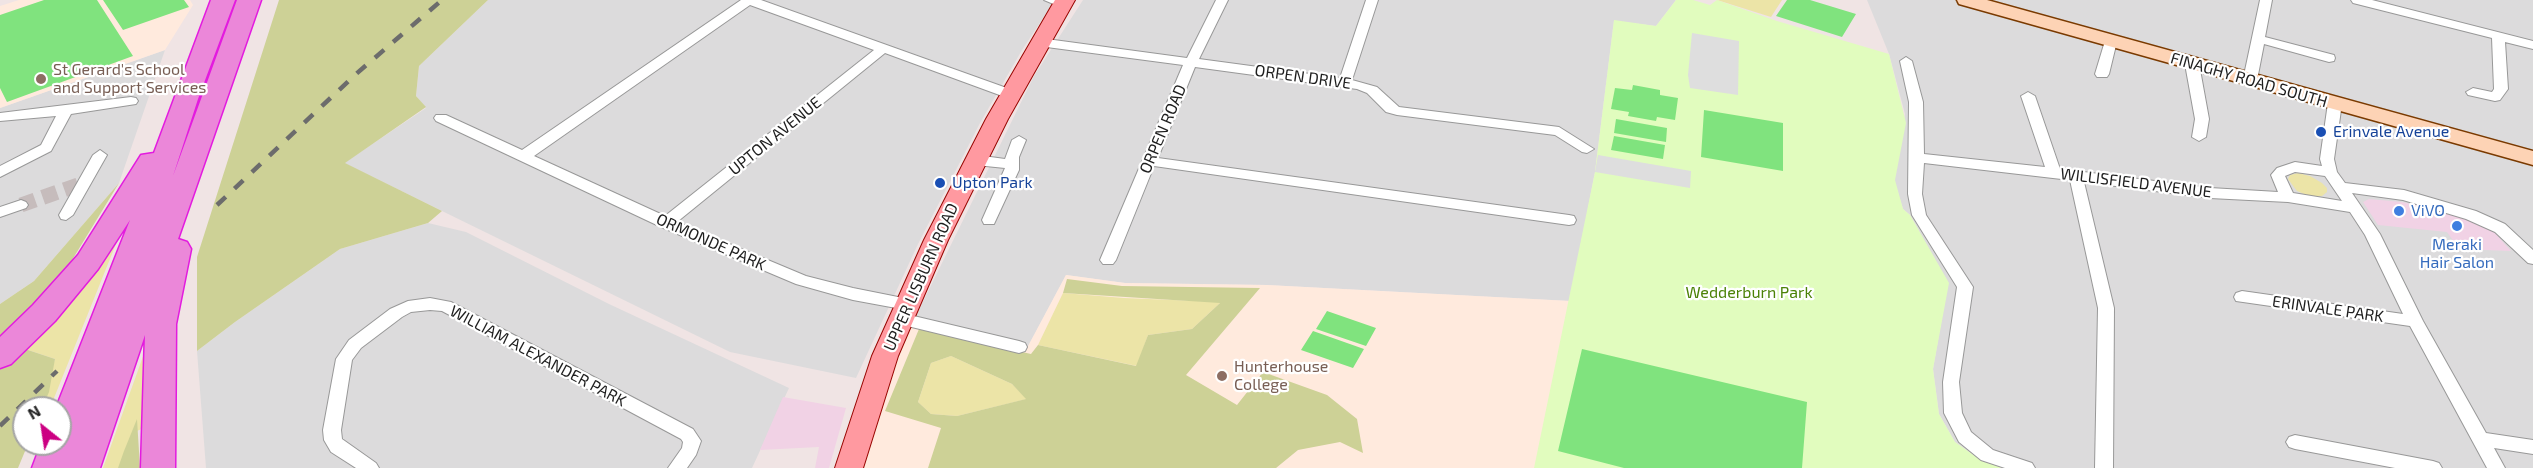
<!DOCTYPE html>
<style>
body{margin:0}
#map{position:relative;width:2533px;height:468px;overflow:hidden;background:#f0e4e4;font-family:"Exo 2",sans-serif}
canvas{display:block}
.north{position:absolute;left:12px;top:396px;width:60px;height:60px;box-sizing:border-box;background:#fff;border:2px solid #a5a5a5;border-radius:50%;rotate:330deg;font-size:16px;font-weight:700;line-height:24px;text-align:center;color:#1e1e1e}
.north::after{content:'';display:block;margin:auto;width:21px;height:27px;background:#cc0082;clip-path:polygon(50% 0,100% 100%,50% 72%,0 100%)}
</style>
<div id="map">
<canvas width="2533" height="468"></canvas>
<div class="north">N</div>
</div>
<script>
const context = document.querySelector('canvas').getContext('2d');
context.lineJoin = 'round';
function paint(path, color) { context.fillStyle = color; context.fill(path, 'evenodd'); }
const shape = rows => new Path2D(rows.map(r => 'M' + r).join(''));
function trace(path, color, width, dash) { context.strokeStyle = color; context.lineWidth = width; context.lineCap = dash ? 'butt' : 'round'; context.setLineDash(dash || []); context.stroke(path); }
function label(font, color, halo, rows, align = 'center') {
  context.font = font + ' "Exo 2",sans-serif'; context.lineWidth = 4.5; context.setLineDash([]); context.textBaseline = 'middle'; context.strokeStyle = halo; context.fillStyle = color; for (const [text, x, y, turn = 0] of rows) {
    context.save(); context.translate(x, y); context.rotate((+turn || 0) * Math.PI / 180); context.textAlign = isNaN(turn) ? turn : align; if (halo) context.strokeText(text, 0, 0); context.fillText(text, 0, 0); context.restore();
  }
}
paint(shape([
 [488,0,1055,0,1022,50,980,123,918,244,856,378,730,352,344,163,426,108,416,96,419,66],
 [1083,0,1676,0,1656,26,1614,21,1595,172,1570,301,1267,285,1125,283,1066,275,1026,350,912,324,1034,76],
 [1867,0,2533,0,2533,468,2002,468,1982,461,1955,442,1939,414,1933,369,1948,283,1910,215,1903,209,1894,180,1905,114,1889,54],
 [165,50,119,183,34,281,0,304,0,108],
 [428,223,466,232,609,304,789,388,752,468,206,468,197,351,235,322,340,249]
]), '#dcdbdc');
paint(shape([
 [2369,199,2402,202,2475,218,2486,223,2511,251,2459,249,2447,232,2378,225,2363,202],
 [783,397,846,408,829,468,815,468,819,447,760,450]
]), '#f1d2e5');
paint(shape([
 [19,0,190,0,193,5,165,50,0,108,0,6],
 [1066,275,1125,283,1267,285,1570,301,1535,468,862,468,880,403,912,324,1026,350]
]), '#ffeadd');
paint(shape([
 [1717,0,1782,0,1771,17],
 [2298,173,2310,176,2322,183,2327,188,2327,192,2322,196,2309,196,2297,191,2288,179,2290,175],
 [120,234,50,408,39,408,55,359,19,347],
 [1063,293,1124,298,1221,302,1192,329,1148,335,1137,366,1038,345],
 [151,334,148,426,137,431,137,421,119,468,103,468],
 [951,356,1012,384,1027,399,957,416,931,414,918,402,931,363]
]), '#ece4a7');
paint(shape([
 [279,0,488,0,419,66,416,96,426,107,345,163,442,211,428,223,340,249,235,322,197,351,197,257],
 [119,183,19,347,55,359,49,392,42,408,24,408,24,444,28,444,18,468,0,468,0,304,34,281],
 [1067,279,1122,286,1260,288,1186,375,1237,405,1263,372,1327,395,1357,419,1363,453,1340,442,1298,450,1276,468,928,468,941,428,885,411,919,329,1031,354,1038,345,1136,366,1148,335,1192,329,1220,303,1063,293],
 [951,356,1012,384,1026,399,957,416,931,414,918,402,931,363],
 [137,419,140,468,118,468,124,451]
]), '#cdd196');
paint(shape([
 [1676,0,1693,0,1710,5,1717,0,1777,21,1889,54,1906,123,1895,180,1903,209,1910,215,1949,283,1933,369,1939,414,1955,442,1982,461,2002,468,1534,468,1595,172,1614,20,1656,26]
]), '#e1fcbe');
paint(shape([
 [44,0,97,0,133,56,7,102,0,88,0,15],
 [103,0,184,0,189,7,123,30],
 [1787,0,1810,0,1856,14,1842,37,1776,16],
 [1633,85,1660,90,1660,95,1678,98,1675,120,1657,117,1656,121,1628,116,1629,112,1611,109,1615,88,1632,90],
 [1704,110,1783,123,1783,171,1701,157],
 [1616,119,1667,128,1666,142,1614,133],
 [1614,136,1665,145,1663,159,1611,150],
 [1327,311,1376,328,1366,346,1316,329],
 [1313,331,1364,349,1353,368,1301,350],
 [1582,349,1807,402,1802,468,1624,468,1558,451]
]), '#80e37e');
paint(shape([
 [1692,33,1739,41,1738,95,1690,88,1688,75],
 [1598,155,1691,171,1690,188,1595,172]
]), '#dedede');
trace(shape([
 [21,205,78,185]
]), '#c6bcbc', 15, [15, 8]);
const street = shape([
 [741,0,761,0,1015,91,1017,94,1010,98,1005,97,885,53,677,222,806,276,853,288,913,300,915,304,913,308,907,310,853,300,796,284,661,227,436,121,434,118,436,115,446,115,522,150,741,0],
 [750,5,874,50,665,216,534,156,750,5],
 [1044,0,1063,0,1069,4,1063,8,1044,0],
 [1216,0,1228,0,1199,59,1340,78,1366,0,1378,0,1352,80,1377,87,1399,107,1559,127,1594,149,1587,153,1582,152,1555,135,1397,115,1386,112,1367,93,1357,89,1195,67,1158,158,1569,215,1574,216,1576,220,1574,224,1569,225,1154,166,1116,260,1113,264,1103,264,1100,260,1183,65,1039,46,1033,42,1039,38,1187,58,1216,0],
 [2260,0,2272,0,2265,37,2334,55,2335,58,2334,61,2329,62,2264,44,2257,80,2250,84,2245,83,2243,80,2260,0],
 [2351,0,2372,0,2533,41,2533,49,2505,42,2508,89,2500,100,2495,101,2468,95,2466,92,2473,88,2492,92,2494,89,2492,38,2353,3,2351,0],
 [2111,37,2117,41,2109,74,2107,77,2097,77,2095,74,2105,41,2111,37],
 [1906,57,1912,61,1923,102,1924,154,2045,167,2021,96,2028,92,2035,96,2060,169,2210,188,2278,192,2271,175,2277,168,2295,162,2322,166,2320,159,2328,103,2330,100,2340,100,2342,103,2334,159,2337,172,2345,183,2404,190,2476,211,2505,224,2533,250,2533,264,2528,263,2495,232,2466,219,2403,200,2352,193,2380,234,2423,321,2486,433,2533,440,2533,454,2494,448,2505,468,2487,468,2410,326,2236,301,2234,297,2236,293,2242,291,2403,314,2365,235,2350,212,2288,202,2210,198,2084,182,2114,308,2113,468,2095,468,2098,308,2070,180,1924,163,1922,194,1926,215,1973,287,1959,382,1962,413,1971,432,1993,450,2032,463,2035,468,2005,468,1981,460,1959,442,1944,413,1943,382,1957,287,1912,215,1908,194,1909,102,1900,61,1906,57],
 [2295,172,2325,176,2342,201,2293,193,2285,176,2295,172],
 [2192,60,2199,64,2209,119,2206,137,2199,141,2192,137,2195,119,2185,64,2192,60],
 [131,97,136,98,138,101,136,104,71,114,51,151,0,177,0,166,41,145,56,116,0,121,0,113,131,97],
 [1019,136,1026,140,1019,157,1019,170,994,224,984,224,982,220,1005,168,976,165,969,160,976,155,1005,159,1012,140,1019,136],
 [100,150,107,155,73,215,66,220,61,219,59,215,93,155,100,150],
 [21,200,26,202,28,205,26,208,0,217,0,207,21,200],
 [430,298,451,302,693,429,701,441,696,455,687,468,668,468,682,448,683,442,681,439,442,311,430,310,411,312,402,317,361,348,352,360,341,430,342,439,376,463,379,468,356,468,331,452,324,440,323,430,336,359,349,340,390,309,408,301,430,298],
 [901,313,1019,341,1025,343,1027,347,1025,351,1019,353,895,323,893,319,895,315,901,313],
 [2295,435,2433,461,2439,463,2442,468,2395,468,2295,449,2289,447,2286,442,2289,437,2295,435]
]);
const secondary = shape([
 [1957,0,1987,0,2533,151,2533,165,1959,4,1957,0]
]);
const primary = shape([
 [1055,0,1075,0,1008,119,948,240,898,356,863,468,835,468,872,356,924,240,986,119,1055,0]
]);
const highway = shape([
 [211,0,235,0,198,99,173,176,237,0,261,0,178,239,187,242,191,249,176,324,175,468,141,468,145,335,100,468,66,468,91,401,66,468,32,468,41,444,60,444,60,408,56,408,130,220,98,269,55,321,11,364,0,368,0,337,33,305,78,255,141,155,154,153,211,0]
]);
trace(street, '#989898', 2);
trace(secondary, '#7a3a00', 3);
trace(primary, '#980500', 2);
trace(highway, '#e31bdf', 3);
paint(street, '#fff');
paint(secondary, '#fdd3b5');
paint(primary, '#ff99a0');
paint(highway, '#eb87d9');
trace(shape([
 [217,205,356,74,442,0],
 [0,426,57,371]
]), '#6c6c6c', 4.5, [12, 12]);
for (const [x, y, r, color] of [
 [41,79,6,"#8d6e63"],
 [2321,132,6,"#1a4fb4"],
 [940,183,6,"#1a4fb4"],
 [2399,211,6,"#3f7fe0"],
 [2457,226,6,"#3f7fe0"],
 [1222,376,6,"#8d6e63"]
]) { const dot = new Path2D(); dot.arc(x, y, r, 0, 2 * Math.PI); context.fillStyle = color; context.fill(dot); trace(dot, '#fff', 2); }
label('16px', '#785e54', '#fff', [
 ["St Gerard's School",53,70],
 ["and Support Services",53,88],
 ["Hunterhouse",1234,367],
 ["College",1234,385]
], 'left');
label('16px', '#1e1e1e', '#fff', [
 ["ORPEN DRIVE",1303,77,8],
 ["FINAGHY ROAD SOUTH",2249,80,16],
 ["ORPEN ROAD",1163,129,-67],
 ["UPTON AVENUE",775,136,-39],
 ["WILLISFIELD AVENUE",2136,183,7],
 ["ORMONDE PARK",711,242,24],
 ["UPPER LISBURN ROAD",921,277,-66],
 ["ERINVALE PARK",2328,309,8],
 ["WILLIAM ALEXANDER PARK",538,356,28]
]);
label('16px', '#164399', '#fff', [
 ["Erinvale Avenue",2333,132],
 ["Upton Park",952,183]
], 'left');
label('16px', '#366cbe', '#fff', [
 ["ViVO",2411,211],
 ["Meraki",2457,245,"center"],
 ["Hair Salon",2457,263,"center"]
], 'left');
label('16px', '#4b8206', '#fff', [
 ["Wedderburn Park",1749,293]
]);
</script>
